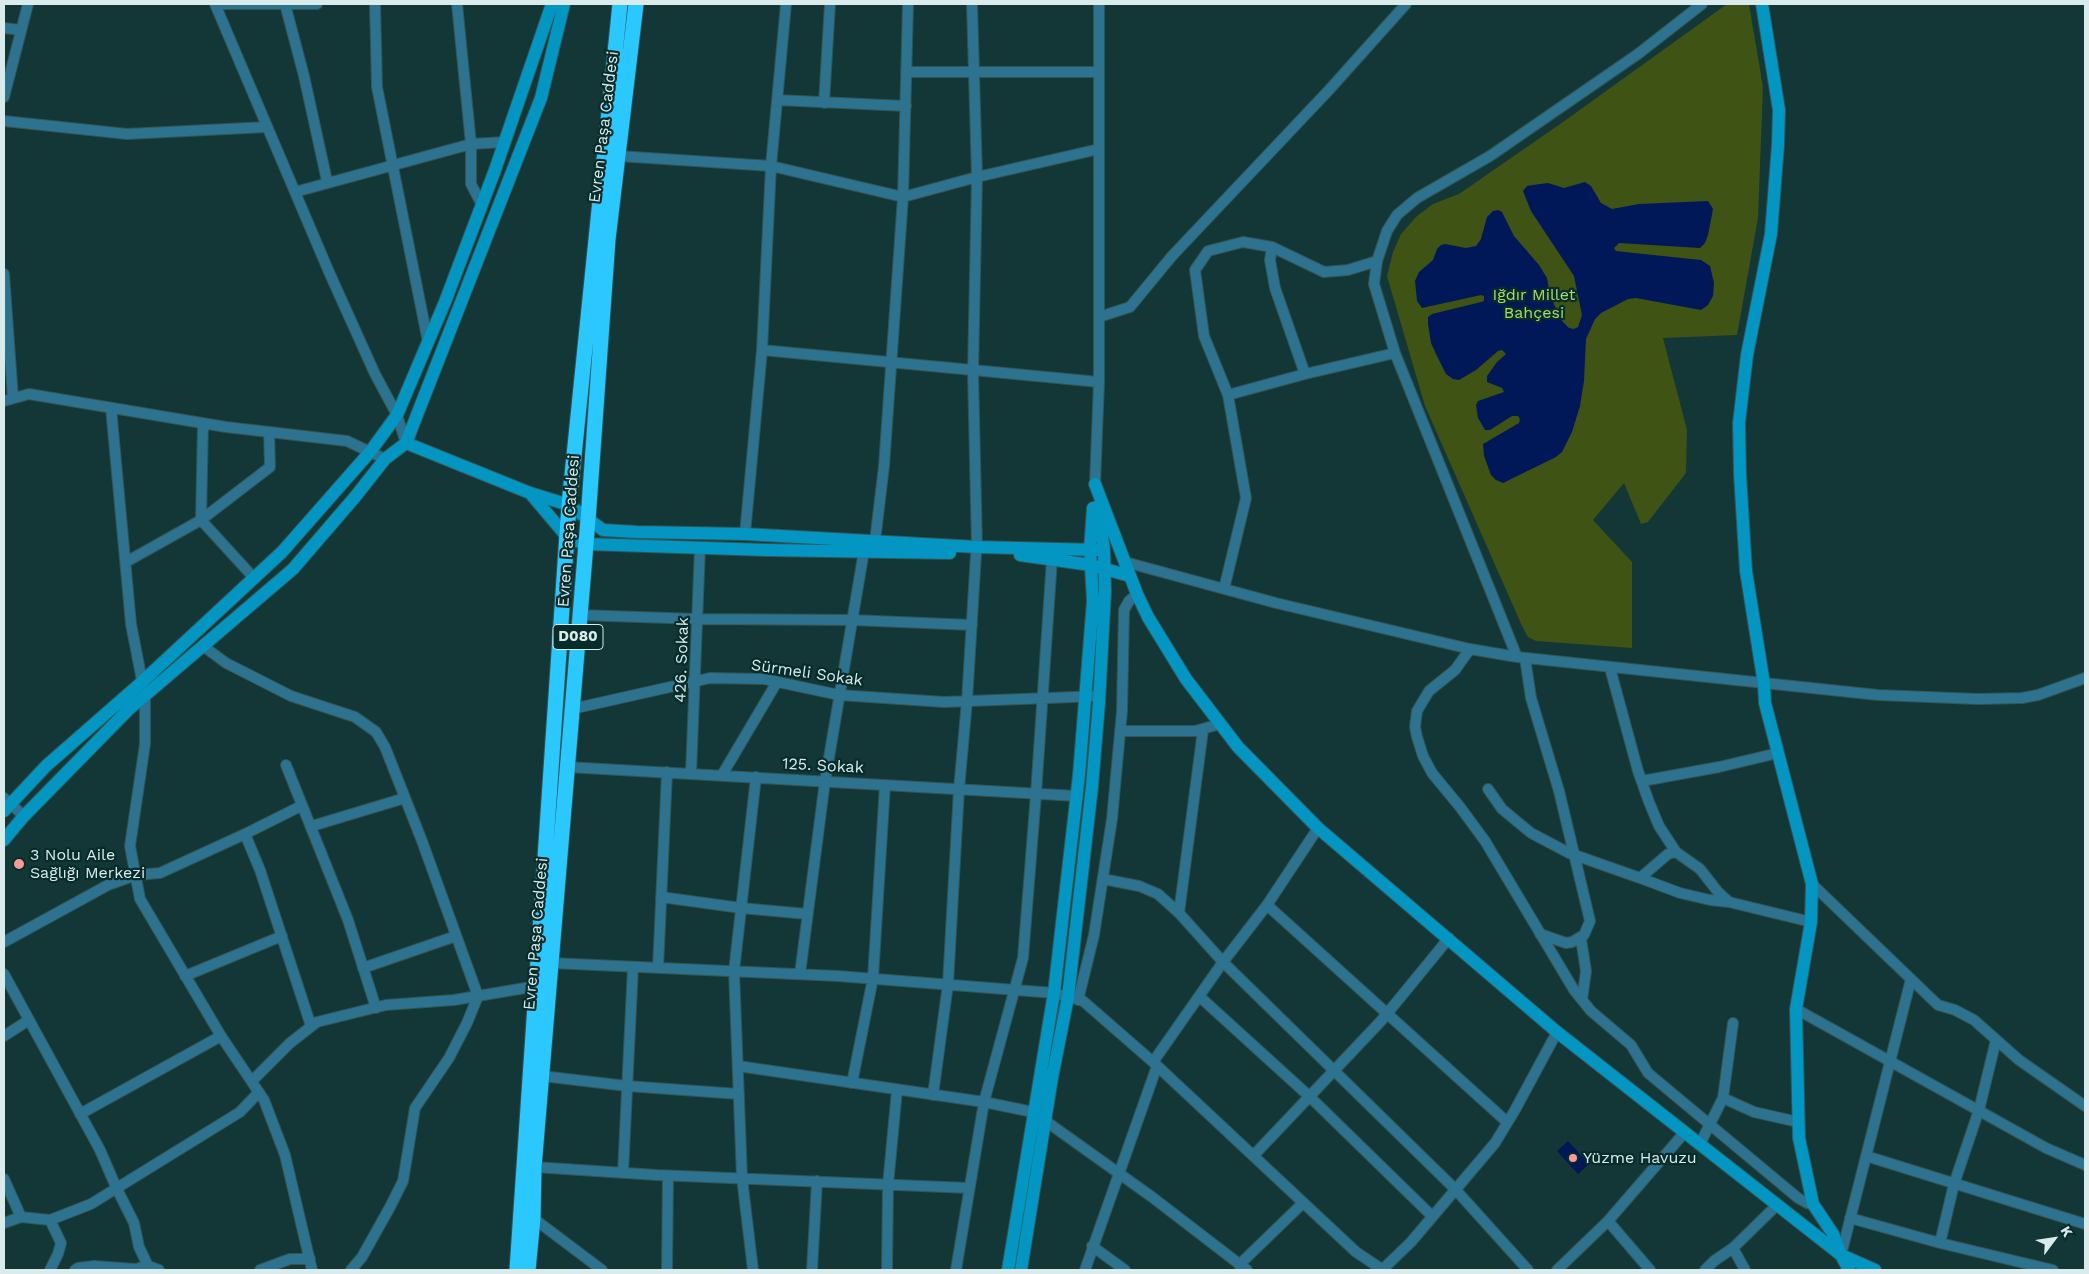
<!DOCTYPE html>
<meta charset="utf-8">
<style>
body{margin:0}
#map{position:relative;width:2089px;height:1274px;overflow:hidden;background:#133736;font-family:"Work Sans",sans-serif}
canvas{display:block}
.frame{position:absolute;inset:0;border:5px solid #d9eceb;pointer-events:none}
.north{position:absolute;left:2029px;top:1214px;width:50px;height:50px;-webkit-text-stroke:4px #072c2c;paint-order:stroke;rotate:59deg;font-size:14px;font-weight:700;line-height:20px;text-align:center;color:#d9eceb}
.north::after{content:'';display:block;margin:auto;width:18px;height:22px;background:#d9eceb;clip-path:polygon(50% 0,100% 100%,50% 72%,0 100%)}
</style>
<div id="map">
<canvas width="2089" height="1274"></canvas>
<div class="frame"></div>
<div class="north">K</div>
</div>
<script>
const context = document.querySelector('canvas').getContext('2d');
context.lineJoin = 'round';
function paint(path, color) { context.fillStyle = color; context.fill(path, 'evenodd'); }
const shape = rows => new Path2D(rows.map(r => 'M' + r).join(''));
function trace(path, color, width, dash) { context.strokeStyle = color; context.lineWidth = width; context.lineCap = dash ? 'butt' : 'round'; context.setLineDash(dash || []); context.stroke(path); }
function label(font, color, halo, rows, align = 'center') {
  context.font = font + ' "Work Sans",sans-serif'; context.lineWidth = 4.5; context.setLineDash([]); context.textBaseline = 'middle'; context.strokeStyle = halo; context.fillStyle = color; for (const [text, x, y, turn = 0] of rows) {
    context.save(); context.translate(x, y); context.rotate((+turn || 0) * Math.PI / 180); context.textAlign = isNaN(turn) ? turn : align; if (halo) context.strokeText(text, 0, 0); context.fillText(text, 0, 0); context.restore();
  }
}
paint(shape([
 [1727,4,1749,4,1763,87,1758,218,1737,335,1663,338,1687,430,1686,473,1648,522,1641,524,1624,483,1593,520,1632,562,1632,648,1536,641,1528,637,1522,626,1425,406,1387,276,1393,252,1401,234,1417,216,1433,204,1459,194,1563,122]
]), '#3e5314');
paint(shape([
 [1585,182,1591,186,1601,203,1612,209,1639,204,1708,201,1713,209,1708,235,1705,243,1700,248,1619,243,1614,248,1616,251,1634,253,1701,260,1710,266,1714,283,1713,296,1708,305,1701,310,1636,298,1628,299,1601,313,1595,319,1586,339,1584,381,1580,406,1572,432,1562,452,1556,457,1503,483,1496,480,1491,475,1484,456,1483,444,1519,423,1520,419,1518,416,1512,416,1490,430,1485,430,1478,418,1476,405,1478,401,1504,392,1502,388,1487,382,1487,376,1497,362,1506,354,1502,350,1498,351,1476,370,1459,380,1453,379,1446,374,1436,354,1431,343,1428,324,1428,317,1432,314,1481,302,1484,301,1484,296,1481,295,1422,308,1417,301,1415,281,1419,272,1433,260,1437,249,1441,245,1445,244,1466,248,1476,246,1481,239,1487,217,1493,211,1498,210,1502,212,1514,236,1539,265,1547,278,1550,296,1562,321,1569,328,1574,329,1578,327,1582,315,1574,276,1531,211,1523,191,1527,186,1540,184,1548,183,1564,188],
 [1568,1141,1589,1164,1578,1174,1557,1151]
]), '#001858');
const street = shape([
 [215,4,329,272,375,374,397,415,406,443],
 [215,4,317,4],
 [285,4,304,76,327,181],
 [375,4,377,87,428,342],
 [457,4,471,144,471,184,482,205],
 [972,4,977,177,973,372,977,547],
 [4,28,21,30],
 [906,72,1099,72],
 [4,97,28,4],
 [777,100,906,106],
 [824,103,830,4],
 [4,121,127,134,267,127],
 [618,156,771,166,903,197,977,177,1099,149],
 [295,192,471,144,505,142],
 [1272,247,1270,260,1275,288,1305,374],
 [4,274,13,398],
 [1099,317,1130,307,1172,256,1329,90,1406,4],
 [762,350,1099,382],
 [1228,395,1305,374,1395,353],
 [4,401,29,394,226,427,347,441,385,459],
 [111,408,131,624,145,696,145,744,130,846,140,899,221,1036,264,1100,285,1155,312,1270],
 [203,423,201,520,254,578],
 [1095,484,1099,382,1099,4],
 [745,534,762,350,771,166,786,4],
 [126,562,201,520,270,467,269,432],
 [1125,562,1276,603,1470,649,1517,657,1878,695,1978,699,2022,698,2038,695,2085,678],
 [1224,589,1246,498,1228,395,1204,336,1195,270,1208,251,1243,242,1272,247,1324,272,1348,270,1377,261],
 [580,615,698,619,852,620,972,625],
 [203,646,226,663,291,696,355,717,376,732,385,747,422,841,478,996,467,1023,449,1058,415,1108,403,1181,390,1207,362,1257,351,1270],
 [1470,649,1455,670,1429,691,1417,711,1415,727,1417,737,1423,756,1432,773,1460,807,1485,841,1574,990,1591,1011,1631,1045,1648,1073,1798,1198,1807,1203,1813,1204],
 [1517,657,1395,353,1374,284,1377,261,1387,231,1397,215,1417,198,1490,156,1638,54,1702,4],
 [1525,658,1531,698,1559,791,1590,921,1584,935,1572,942,1566,943,1540,934],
 [1610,668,1638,771,1649,802,1659,826,1676,852],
 [572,709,710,678,764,679,839,695,944,702,1100,696],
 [1120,731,1195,731,1220,724],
 [286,765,348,920,376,1008],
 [567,767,1077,796],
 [691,773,700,547],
 [722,775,777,682],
 [1642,781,1719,767,1778,753],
 [1488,789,1502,809,1531,833,1569,853,1640,878,1668,854,1676,852,1700,869,1718,892,1729,902,1811,922],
 [4,798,24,816],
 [312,826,405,798],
 [245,834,260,870,311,1026],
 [1640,878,1680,893,1710,900,1729,902],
 [1103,879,1139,886,1158,894,1179,913,1223,962,1455,1189,1528,1270],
 [1812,884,1938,1005,1955,1010,1974,1020,2019,1060,2085,1106],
 [661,897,741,908,807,914],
 [1267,905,1507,1122],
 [1179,913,1203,730],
 [1581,939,1586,971,1582,1000],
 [4,942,108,885,136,875,160,873,245,834,301,806],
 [551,963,838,976,1054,993,1083,1001,1153,1062,1356,1252,1383,1270],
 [363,968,456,936],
 [658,968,667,772],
 [4,974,100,1150,116,1187,134,1223,139,1247,148,1266,159,1270],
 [800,974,825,781,864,551,875,541,884,466,903,197,908,4],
 [185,976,282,936],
 [1200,997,1310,1097,1432,1216],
 [1078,1000,1094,935,1112,819,1122,711,1124,610,1129,601,1137,594],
 [1796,1009,2046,1148,2085,1165],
 [4,1036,29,1020],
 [1153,1062,1223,962,1267,905,1318,828],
 [738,1066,984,1102,1033,1112,1152,1197,1247,1270],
 [542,1076,627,1086,739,1094],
 [252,1081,290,1043,317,1022,386,1005,454,1000,537,986],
 [852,1083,873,978,885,785],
 [933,1095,948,984,959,789,967,701,976,554],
 [1723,1098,1754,1112,1798,1122],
 [80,1114,221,1036],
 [1700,1144,1723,1098,1733,1023],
 [1254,1155,1381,1021,1449,938],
 [1866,1156,2085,1224],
 [534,1167,657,1175,969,1188],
 [623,1173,633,967],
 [4,1179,21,1217],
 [533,1218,602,1270],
 [1850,1218,1940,1243,2053,1270],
 [50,1220,61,1243,58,1254,50,1270],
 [1608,1221,1650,1270],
 [4,1223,21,1217,50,1220,91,1204,240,1112,259,1092],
 [1940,1243,1954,1184,1979,1110,1996,1040],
 [1092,1246,1125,1270],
 [1733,1248,1745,1270],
 [1841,1255,1911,979],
 [1239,1265,1303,1203],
 [75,1270,78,1268,94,1266,135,1269,148,1266,148,1270],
 [260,1270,290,1259,310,1259],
 [667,1270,668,1176],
 [753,1270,742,1178,734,971,756,777],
 [812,1270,817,1181],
 [887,1270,888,1185,897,1090],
 [956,1270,984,1102,1023,958,1036,794,1052,559],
 [1085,1270,1157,1066],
 [1382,1270,1411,1242,1495,1143,1515,1110,1557,1032],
 [1557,1270,1608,1221,1685,1132],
 [1705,1270,1714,1261,1733,1248,1777,1205]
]);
const secondary = shape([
 [1762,4,1779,110,1778,145,1771,234,1747,355,1739,423,1740,474,1746,571,1764,684,1765,703,1812,884,1811,922,1796,1009,1799,1138,1813,1204,1833,1234,1841,1255,1875,1270],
 [406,443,530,493,569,505,603,530,637,532,745,534,977,547,1098,550],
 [1095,484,1137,594,1148,617,1186,679,1238,747,1318,828,1557,1032,1841,1255,1849,1270],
 [530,493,568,538,586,544,767,550,950,553],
 [1020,555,1091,565,1130,576],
 [4,811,46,766,142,682,282,552,370,452,397,415,445,302,495,170,552,4],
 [4,840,24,816,128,710,293,569,355,497,385,459,406,443,541,98,564,4],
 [1008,1270,1054,993,1079,775,1093,601,1090,550,1093,508],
 [1021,1270,1052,1078,1068,997,1092,787,1099,703,1105,592,1104,550,1098,506]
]);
const highway = shape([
 [517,1270,569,505,620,4],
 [528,1270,533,1218,534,1167,588,520,608,239,636,4]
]);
trace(street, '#335453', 12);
trace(secondary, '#335453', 14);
trace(highway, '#335453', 17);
trace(street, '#2d728e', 10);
trace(secondary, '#0396c2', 12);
trace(highway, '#2ac8ff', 15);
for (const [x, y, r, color] of [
 [19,864,6,"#f59c95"],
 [1573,1158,5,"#f59c95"]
]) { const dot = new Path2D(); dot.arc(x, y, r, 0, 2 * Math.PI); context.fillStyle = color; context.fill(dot); trace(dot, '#072c2c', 2); }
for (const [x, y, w] of [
 [578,637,50]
]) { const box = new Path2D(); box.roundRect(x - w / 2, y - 12.5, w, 25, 4); context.fillStyle = '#072c2c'; context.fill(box); trace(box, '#d9eceb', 1); }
label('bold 15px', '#d9eceb', null, [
 ["D080",578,637]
]);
label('16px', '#d9eceb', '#072c2c', [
 ["Evren Paşa Caddesi",604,127,-83],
 ["Evren Paşa Caddesi",569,531,-86],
 ["426. Sokak",682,660,-88],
 ["Sürmeli Sokak",807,673,8],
 ["125. Sokak",823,766,3],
 ["Evren Paşa Caddesi",536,934,-85]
]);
label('16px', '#b0d967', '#072c2c', [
 ["Iğdır Millet",1534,295],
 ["Bahçesi",1534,313]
]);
label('16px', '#d9eceb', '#072c2c', [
 ["3 Nolu Aile",30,855],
 ["Sağlığı Merkezi",30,873],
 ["Yüzme Havuzu",1583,1158]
], 'left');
</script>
